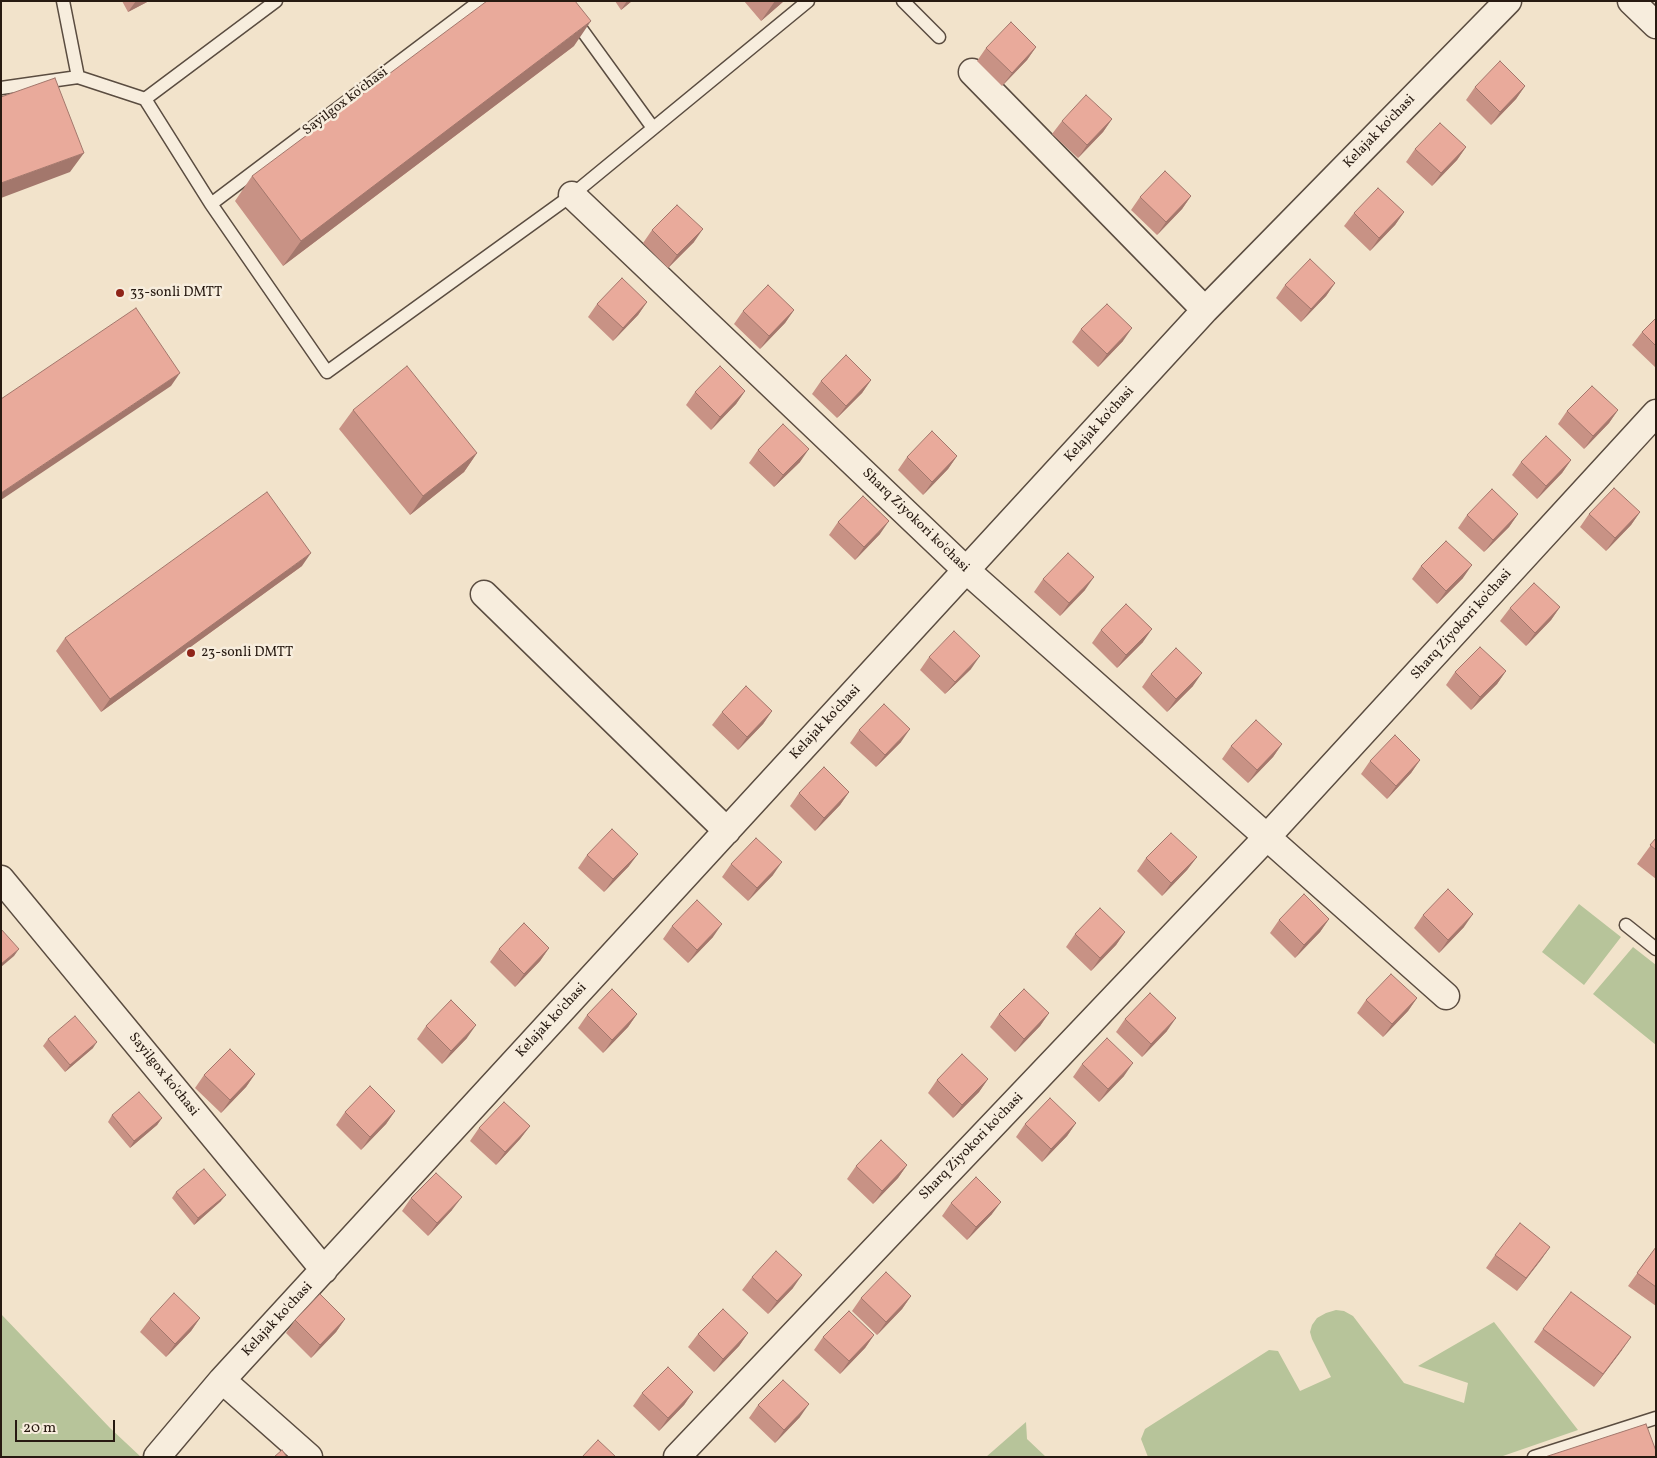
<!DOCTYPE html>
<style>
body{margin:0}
#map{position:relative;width:1657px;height:1458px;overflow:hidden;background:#f2e3cb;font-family:Vollkorn,serif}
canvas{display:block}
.frame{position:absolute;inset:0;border:2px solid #271a11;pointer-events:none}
.scale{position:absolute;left:15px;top:1420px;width:100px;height:22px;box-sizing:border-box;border:2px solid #271a11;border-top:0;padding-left:6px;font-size:15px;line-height:18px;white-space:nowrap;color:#271a11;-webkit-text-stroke:4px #f7eddd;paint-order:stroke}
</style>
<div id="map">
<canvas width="1657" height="1458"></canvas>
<div class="frame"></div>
<div class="scale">20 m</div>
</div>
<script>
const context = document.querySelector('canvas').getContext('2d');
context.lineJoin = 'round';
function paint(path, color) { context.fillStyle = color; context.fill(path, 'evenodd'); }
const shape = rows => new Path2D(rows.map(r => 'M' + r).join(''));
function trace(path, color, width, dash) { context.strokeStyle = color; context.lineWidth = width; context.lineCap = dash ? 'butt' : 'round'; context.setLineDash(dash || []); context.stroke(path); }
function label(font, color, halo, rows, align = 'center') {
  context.font = font + ' Vollkorn,serif'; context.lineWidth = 5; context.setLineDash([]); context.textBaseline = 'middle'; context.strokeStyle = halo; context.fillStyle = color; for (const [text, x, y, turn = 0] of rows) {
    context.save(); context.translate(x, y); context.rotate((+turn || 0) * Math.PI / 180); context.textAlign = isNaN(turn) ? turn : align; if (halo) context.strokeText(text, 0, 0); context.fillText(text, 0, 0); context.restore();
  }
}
paint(shape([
 [1579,904,1621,937,1584,985,1542,952],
 [1633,947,1656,965,1656,1045,1593,994],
 [1336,1310,1344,1311,1353,1316,1404,1383,1464,1403,1468,1383,1418,1366,1494,1322,1578,1430,1500,1457,1148,1457,1141,1439,1145,1429,1269,1350,1278,1351,1300,1391,1331,1377,1312,1339,1310,1332,1312,1325,1317,1318,1326,1313],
 [1,1314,110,1428,141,1457,1,1457],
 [1026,1422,1027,1439,1046,1457,986,1457]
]), '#b7c49a');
const service = shape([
 [63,1,78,77],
 [561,1,653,128],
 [903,1,939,37],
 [1,88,78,77,145,99,211,204,480,1],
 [145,99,276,1],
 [211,204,327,372,572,195,808,1],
 [1626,925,1656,949],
 [1534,1457,1656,1418]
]);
const minor = shape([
 [1631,1,1656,25],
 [972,72,1205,310],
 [572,195,966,570,1446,996],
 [484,594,727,831],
 [1,879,324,1270],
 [222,1380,309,1457],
 [157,1457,222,1380,1205,310,1508,1],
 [677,1457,1267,837,1656,413]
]);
trace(service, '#5a4c40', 15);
trace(minor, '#5a4c40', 29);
trace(service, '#f7eddd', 12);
trace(minor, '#f7eddd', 26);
paint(shape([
 [122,1,149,1,128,12],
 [615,1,632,1,621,10],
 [744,1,784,1,761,21],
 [574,46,283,266,235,201,252,176],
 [1036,47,1027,60,1002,86,977,61,986,48],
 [1525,86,1516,99,1491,125,1466,100,1475,87],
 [1112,119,1103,132,1078,158,1052,134,1062,121],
 [1466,147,1457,160,1432,186,1406,162,1415,149],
 [1191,196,1182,209,1157,235,1131,210,1140,197],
 [1404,212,1395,225,1370,251,1344,226,1354,213],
 [652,230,694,242,668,268,643,243],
 [1335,283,1326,296,1301,322,1276,298,1285,285],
 [647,302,638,315,613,341,588,317,597,304],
 [794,310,785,323,760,349,734,324,743,311],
 [1656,318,1656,368,1632,345,1642,332],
 [1081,329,1123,341,1098,367,1072,342],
 [871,380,862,393,837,418,812,394,821,381],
 [745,391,736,404,711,430,686,405,695,392],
 [353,410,477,453,464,472,410,515,339,429],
 [1618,410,1609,423,1584,449,1558,424,1567,411],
 [758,450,800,462,774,487,749,463],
 [957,456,948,469,923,495,898,470,907,457],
 [1571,460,1562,473,1537,499,1512,475,1521,462],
 [1640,512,1631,525,1606,551,1580,527,1589,514],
 [1518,514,1509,527,1484,552,1458,528,1467,515],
 [838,522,880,534,855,560,829,535],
 [302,566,101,712,56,651,65,638],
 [1421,566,1463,578,1437,604,1412,579],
 [1043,579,1085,590,1060,616,1034,592],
 [1560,607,1551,620,1526,646,1500,621,1510,608],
 [1101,630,1143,642,1117,668,1092,643],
 [929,657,971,669,945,694,920,670],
 [1506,671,1497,684,1471,710,1446,685,1455,672],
 [1151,674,1193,686,1167,712,1142,687],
 [772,711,763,724,738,750,712,725,722,712],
 [859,730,901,742,876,767,850,743],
 [1282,744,1273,757,1248,783,1222,759,1231,746],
 [1420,760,1411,773,1387,799,1361,774,1370,761],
 [849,792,840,805,815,831,790,806,799,793],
 [1656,838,1656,879,1637,864],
 [587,855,629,866,604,892,578,868],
 [1197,857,1187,870,1162,896,1137,871,1146,858],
 [731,864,773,875,748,901,722,877],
 [1423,915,1464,927,1439,953,1414,928],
 [1329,919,1320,932,1295,958,1270,933,1279,920],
 [672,926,713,937,688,963,663,939],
 [1125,932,1116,945,1091,971,1066,947,1075,934],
 [549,948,540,961,515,987,490,962,499,949],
 [1417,998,1408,1011,1383,1037,1357,1013,1366,1000],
 [1049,1013,1040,1026,1015,1052,990,1027,999,1014],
 [637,1014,628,1027,603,1053,578,1028,587,1015],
 [1125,1019,1167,1031,1142,1057,1116,1032],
 [426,1026,467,1038,442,1064,417,1039],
 [48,1039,93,1048,65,1072,43,1046],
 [1082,1064,1124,1076,1099,1102,1073,1077],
 [255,1074,246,1087,221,1113,195,1088,204,1075],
 [988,1079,979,1092,953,1118,928,1093,937,1080],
 [395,1111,386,1124,361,1150,336,1125,345,1112],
 [112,1115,162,1118,157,1125,130,1148,108,1122],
 [1076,1123,1067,1136,1042,1162,1016,1137,1025,1124],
 [530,1126,520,1139,496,1165,470,1141,479,1128],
 [907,1165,898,1178,873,1204,847,1179,856,1166],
 [176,1192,221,1201,194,1225,172,1198],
 [411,1198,452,1210,428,1236,402,1211],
 [951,1203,992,1214,967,1240,942,1216],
 [1550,1247,1517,1291,1486,1268,1495,1255],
 [1656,1247,1656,1306,1628,1286],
 [752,1277,793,1288,768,1314,742,1290],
 [911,1296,902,1309,877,1335,852,1311,861,1298],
 [200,1318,191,1331,166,1357,140,1332,150,1319],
 [345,1319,336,1332,311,1358,286,1333,295,1320],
 [1543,1329,1622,1350,1594,1387,1534,1342],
 [748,1333,739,1346,714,1372,688,1347,698,1334],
 [874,1335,865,1348,840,1374,814,1350,823,1337],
 [693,1392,684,1405,659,1431,633,1406,642,1393],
 [758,1405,800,1417,775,1443,749,1418]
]), '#c89285');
paint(shape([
 [136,1,149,1,128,12],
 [627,1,632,1,621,10],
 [775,1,784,1,761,21],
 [591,21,574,46,283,266,301,241],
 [1036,47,1027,60,1002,86,1012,73],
 [1525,86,1516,99,1491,125,1500,112],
 [1112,119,1103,132,1078,158,1087,145],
 [1466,147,1457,160,1432,186,1441,173],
 [84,153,70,172,1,198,1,183],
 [1191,196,1182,209,1157,235,1166,222],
 [1404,212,1395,225,1370,251,1379,238],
 [703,229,694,242,668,268,677,255],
 [1335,283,1326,296,1301,322,1311,309],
 [647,302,638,315,613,341,623,328],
 [794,310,785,323,760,349,769,336],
 [1132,328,1123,341,1098,367,1107,354],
 [180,373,171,386,1,500,1,493],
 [871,380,862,393,837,418,846,406],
 [745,391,736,404,711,430,720,417],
 [1618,410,1609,423,1584,449,1593,436],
 [809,449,800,462,774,487,783,475],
 [477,453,464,472,410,515,423,496],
 [957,456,948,469,923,495,932,482],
 [1571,460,1562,473,1537,499,1546,486],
 [1640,512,1631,525,1606,551,1615,538],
 [1518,514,1509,527,1484,552,1493,540],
 [889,521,880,534,855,560,864,547],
 [311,553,302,566,101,712,110,699],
 [1472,565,1463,578,1437,604,1446,591],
 [1094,577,1085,590,1060,616,1069,603],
 [1560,607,1551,620,1526,646,1535,633],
 [1152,629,1143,642,1117,668,1126,655],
 [980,656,971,669,945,694,955,682],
 [1506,671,1497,684,1471,710,1480,697],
 [1202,673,1193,686,1167,712,1176,699],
 [772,711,763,724,738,750,747,737],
 [910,729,901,742,876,767,885,755],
 [1282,744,1273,757,1248,783,1257,770],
 [1420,760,1411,773,1387,799,1396,786],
 [849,792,840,805,815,831,824,818],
 [638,854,629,866,604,892,613,879],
 [1197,857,1187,870,1162,896,1171,883],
 [782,862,773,875,748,901,757,888],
 [1473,914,1464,927,1439,953,1448,940],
 [1329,919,1320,932,1295,958,1304,945],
 [722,924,713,937,688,963,697,950],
 [1125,932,1116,945,1091,971,1100,958],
 [549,948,540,961,515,987,524,974],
 [19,949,14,956,1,967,1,964],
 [1417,998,1408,1011,1383,1037,1392,1024],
 [1049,1013,1040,1026,1015,1052,1024,1039],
 [637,1014,628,1027,603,1053,612,1040],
 [1176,1018,1167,1031,1142,1057,1151,1044],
 [476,1025,467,1038,442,1064,451,1051],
 [97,1042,93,1048,65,1072,70,1065],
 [1133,1063,1124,1076,1099,1102,1108,1089],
 [255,1074,246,1087,221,1113,230,1100],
 [988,1079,979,1092,953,1118,962,1105],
 [395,1111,386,1124,361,1150,370,1137],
 [162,1118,157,1125,130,1148,134,1141],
 [1076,1123,1067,1136,1042,1162,1051,1149],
 [530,1126,520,1139,496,1165,505,1152],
 [907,1165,898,1178,873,1204,882,1191],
 [226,1195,221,1201,194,1225,198,1218],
 [462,1197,452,1210,428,1236,437,1223],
 [1001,1202,992,1214,967,1240,976,1227],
 [1550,1247,1541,1260,1517,1291,1526,1278],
 [802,1275,793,1288,768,1314,777,1301],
 [911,1296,902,1309,877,1335,886,1322],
 [200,1318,191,1331,166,1357,175,1344],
 [345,1319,336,1332,311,1358,320,1345],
 [748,1333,739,1346,714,1372,723,1359],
 [874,1335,865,1348,840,1374,849,1361],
 [1631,1337,1622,1350,1594,1387,1603,1374],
 [693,1392,684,1405,659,1431,668,1418],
 [809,1404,800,1417,775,1443,784,1430]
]), '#a3776c');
const building = shape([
 [487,1,575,1,591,21,301,241,252,176,487,1],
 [1011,22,1036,47,1012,73,986,48,1011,22],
 [1500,61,1525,86,1500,112,1475,87,1500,61],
 [55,78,84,153,1,183,1,97,55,78],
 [1086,95,1112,119,1087,145,1062,121,1086,95],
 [1440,123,1466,147,1441,173,1415,149,1440,123],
 [1165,171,1191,196,1166,222,1140,197,1165,171],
 [1378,188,1404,212,1379,238,1354,213,1378,188],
 [677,205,703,229,677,255,652,230,677,205],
 [1310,259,1335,283,1311,309,1285,285,1310,259],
 [622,278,647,302,623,328,597,304,622,278],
 [768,285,794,310,769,336,743,311,768,285],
 [1107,304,1132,328,1107,354,1081,329,1107,304],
 [136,308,180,373,1,493,1,399,136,308],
 [1656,318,1656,346,1642,332,1656,318],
 [846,355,871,380,846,406,821,381,846,355],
 [407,366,477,453,423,496,353,410,407,366],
 [720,366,745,391,720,417,695,392,720,366],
 [1592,386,1618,410,1593,436,1567,411,1592,386],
 [783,424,809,449,783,475,758,450,783,424],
 [932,431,957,456,932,482,907,457,932,431],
 [1546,436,1571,460,1546,486,1521,462,1546,436],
 [1614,488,1640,512,1615,538,1589,514,1614,488],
 [1492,489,1518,514,1493,540,1467,515,1492,489],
 [267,492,311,553,110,699,65,638,267,492],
 [863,496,889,521,864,547,838,522,863,496],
 [1446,541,1472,565,1446,591,1421,566,1446,541],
 [1068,553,1094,577,1069,603,1043,579,1068,553],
 [1534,583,1560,607,1535,633,1510,608,1534,583],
 [1126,604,1152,629,1126,655,1101,630,1126,604],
 [954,631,980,656,955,682,929,657,954,631],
 [1480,647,1506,671,1480,697,1455,672,1480,647],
 [1176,648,1202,673,1176,699,1151,674,1176,648],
 [746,686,772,711,747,737,722,712,746,686],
 [884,704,910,729,885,755,859,730,884,704],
 [1256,720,1282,744,1257,770,1231,746,1256,720],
 [1395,735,1420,760,1396,786,1370,761,1395,735],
 [824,767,849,792,824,818,799,793,824,767],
 [612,829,638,854,613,879,587,855,612,829],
 [1171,833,1197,857,1171,883,1146,858,1171,833],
 [756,838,782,862,757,888,731,864,756,838],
 [1656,838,1656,850,1650,845,1656,838],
 [1448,889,1473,914,1448,940,1423,915,1448,889],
 [1304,894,1329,919,1304,945,1279,920,1304,894],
 [697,900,722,924,697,950,672,926,697,900],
 [1100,908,1125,932,1100,958,1075,934,1100,908],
 [524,923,549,948,524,974,499,949,524,923],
 [1,929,19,949,1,964,1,929],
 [1391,974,1417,998,1392,1024,1366,1000,1391,974],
 [612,989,637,1014,612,1040,587,1015,612,989],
 [1024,989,1049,1013,1024,1039,999,1014,1024,989],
 [1150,993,1176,1018,1151,1044,1125,1019,1150,993],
 [451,1000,476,1025,451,1051,426,1026,451,1000],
 [75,1016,97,1042,70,1065,48,1039,75,1016],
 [1107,1038,1133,1063,1108,1089,1082,1064,1107,1038],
 [230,1049,255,1074,230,1100,204,1075,230,1049],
 [962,1054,988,1079,962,1105,937,1080,962,1054],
 [370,1086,395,1111,370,1137,345,1112,370,1086],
 [139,1092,162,1118,134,1141,112,1115,139,1092],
 [1050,1098,1076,1123,1051,1149,1025,1124,1050,1098],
 [504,1102,530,1126,505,1152,479,1128,504,1102],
 [881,1140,907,1165,882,1191,856,1166,881,1140],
 [204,1169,226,1195,198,1218,176,1192,204,1169],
 [436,1173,462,1197,437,1223,411,1198,436,1173],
 [976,1177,1001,1202,976,1227,951,1203,976,1177],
 [1520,1223,1550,1247,1526,1278,1495,1255,1520,1223],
 [1656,1247,1656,1287,1637,1273,1656,1247],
 [776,1251,802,1275,777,1301,752,1277,776,1251],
 [886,1272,911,1296,886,1322,861,1298,886,1272],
 [1571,1292,1631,1337,1603,1374,1543,1329,1571,1292],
 [174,1293,200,1318,175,1344,150,1319,174,1293],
 [320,1294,345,1319,320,1345,295,1320,320,1294],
 [723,1309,748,1333,723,1359,698,1334,723,1309],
 [849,1311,874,1335,849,1361,823,1337,849,1311],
 [668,1367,693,1392,668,1418,642,1393,668,1367],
 [783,1380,809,1404,784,1430,758,1405,783,1380],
 [1646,1424,1656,1451,1656,1457,1545,1457,1646,1424],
 [598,1440,616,1457,582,1457,598,1440],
 [282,1450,287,1457,274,1457,282,1450]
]);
paint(building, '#e9aa9b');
trace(building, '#a3776c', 1);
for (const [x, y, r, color] of [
 [120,293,5,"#8f2418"],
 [191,653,5,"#8f2418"]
]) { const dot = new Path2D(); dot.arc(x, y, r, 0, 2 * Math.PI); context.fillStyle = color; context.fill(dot); trace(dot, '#f7eddd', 2); }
label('14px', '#271a11', '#f7eddd', [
 ["Sayilgox ko'chasi",346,102,-37],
 ["Kelajak ko'chasi",1380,132,-46],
 ["Kelajak ko'chasi",1100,425,-48],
 ["Sharq Ziyokori ko'chasi",915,521,44],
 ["Sharq Ziyokori ko'chasi",1462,625,-48],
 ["Kelajak ko'chasi",826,723,-47],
 ["Kelajak ko'chasi",552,1021,-47],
 ["Sayilgox ko'chasi",163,1075,51],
 ["Sharq Ziyokori ko'chasi",972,1147,-46],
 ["Kelajak ko'chasi",278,1320,-47]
]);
label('14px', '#271a11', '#f7eddd', [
 ["33-sonli DMTT",130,293],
 ["23-sonli DMTT",201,653]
], 'left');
</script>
